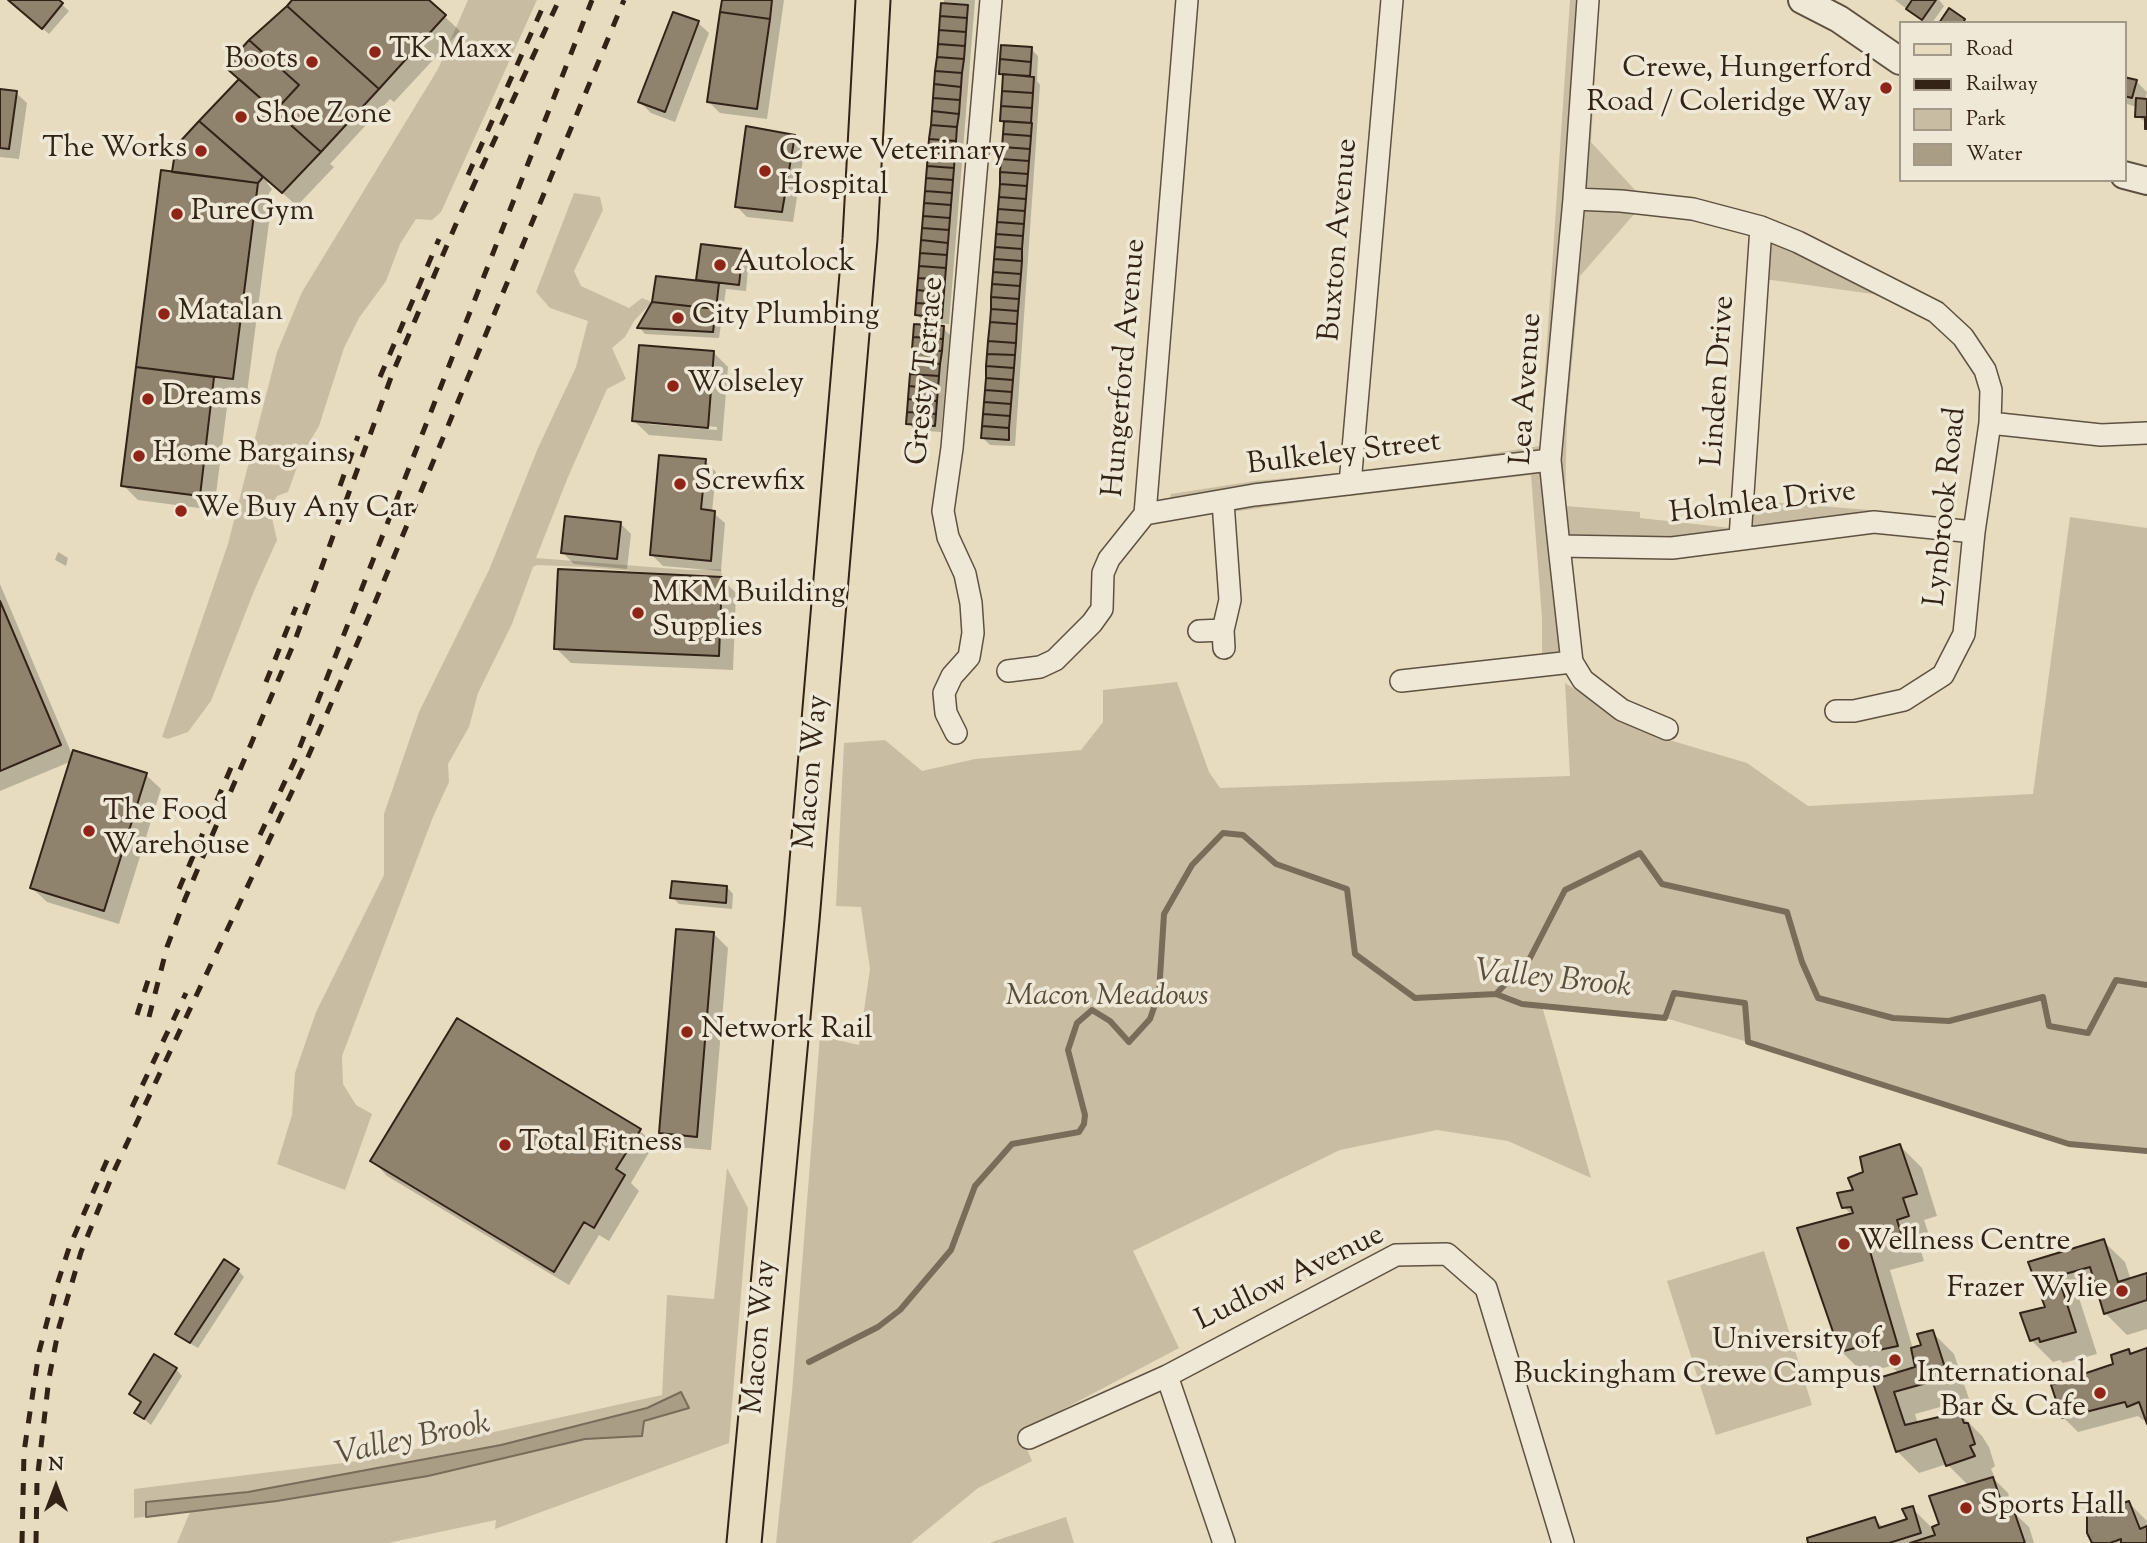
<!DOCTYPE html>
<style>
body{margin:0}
#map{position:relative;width:2147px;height:1543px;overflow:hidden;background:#e7dcc0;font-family:"Sorts Mill Goudy",serif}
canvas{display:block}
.legend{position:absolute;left:1899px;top:21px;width:228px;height:161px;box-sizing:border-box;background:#efe8d6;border:2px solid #a39989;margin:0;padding:9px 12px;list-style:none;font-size:21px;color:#322316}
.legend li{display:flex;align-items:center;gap:14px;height:35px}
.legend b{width:35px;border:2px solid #a39989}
.north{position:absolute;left:21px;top:1452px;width:70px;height:70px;-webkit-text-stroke:5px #efe8d6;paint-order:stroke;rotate:0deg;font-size:19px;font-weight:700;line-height:28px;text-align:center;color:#322316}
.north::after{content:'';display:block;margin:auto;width:24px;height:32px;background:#322316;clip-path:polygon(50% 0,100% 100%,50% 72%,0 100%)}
</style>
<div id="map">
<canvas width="2147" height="1543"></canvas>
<ul class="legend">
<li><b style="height:9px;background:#e7dcc0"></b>Road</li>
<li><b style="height:9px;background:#322316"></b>Railway</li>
<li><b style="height:19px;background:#c8bda3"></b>Park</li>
<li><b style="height:19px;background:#a99d86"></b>Water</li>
</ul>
<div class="north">N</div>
</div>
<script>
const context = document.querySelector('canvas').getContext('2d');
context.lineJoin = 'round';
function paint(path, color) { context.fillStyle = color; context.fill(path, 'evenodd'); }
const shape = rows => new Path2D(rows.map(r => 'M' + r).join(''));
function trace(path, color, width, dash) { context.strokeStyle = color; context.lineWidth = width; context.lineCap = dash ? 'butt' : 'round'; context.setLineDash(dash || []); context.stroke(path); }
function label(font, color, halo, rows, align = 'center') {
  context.font = font + ' "Sorts Mill Goudy",serif'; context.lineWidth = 7; context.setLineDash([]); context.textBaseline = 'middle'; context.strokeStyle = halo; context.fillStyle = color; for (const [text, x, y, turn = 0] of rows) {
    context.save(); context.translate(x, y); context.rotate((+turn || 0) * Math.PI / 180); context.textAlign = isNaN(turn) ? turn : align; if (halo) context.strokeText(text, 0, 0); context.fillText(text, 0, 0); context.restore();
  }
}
paint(shape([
 [468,0,537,0,441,212,432,220,416,219,400,244,386,281,359,318,344,348,319,426,301,456,288,492,277,496,270,509,277,540,254,591,211,701,188,732,168,739,162,737,228,544,277,352,302,292,438,69],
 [1570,0,1599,0,1591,142,1635,190,1637,203,1636,212,1580,276,1567,415,1565,506,1640,512,1640,518,1740,529,1742,500,1870,510,1874,522,1559,546,1572,662,1542,666,1542,618,1531,475,1325,499,1224,513,1223,503,1167,511,1171,494,1255,481,1398,468,1540,446],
 [574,193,600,197,603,210,574,271,581,286,629,308,642,298,652,302,634,321,625,337,612,348,626,379,607,389,568,477,536,558,689,570,721,569,722,577,699,579,666,574,587,567,537,565,533,567,512,624,478,693,469,727,448,764,449,782,433,817,342,1056,343,1084,356,1105,372,1114,345,1190,277,1164,292,1115,295,1073,316,1012,384,875,384,814,419,712,489,570,538,448,576,367,588,321,550,308,536,292],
 [1761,227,1880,295,1757,278],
 [2070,517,2147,528,2147,1151,2069,1144,1748,1042,1665,1018,1542,1006,1591,1178,1508,1141,1437,1130,1340,1150,1133,1251,1179,1348,1020,1432,1032,1461,978,1488,911,1543,776,1543,792,1392,820,1036,859,1045,870,969,861,907,836,906,844,743,885,740,922,771,975,759,1081,750,1103,722,1103,690,1177,682,1209,772,1220,788,1570,776,1565,683,1628,723,1666,739,1747,763,1808,806,2033,794],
 [727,1168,748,1208,729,1443,495,1529,496,1520,388,1543,177,1543,190,1512,134,1518,134,1489,367,1460,662,1395,667,1295,714,1299],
 [1764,1251,1812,1405,1716,1435,1667,1281],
 [1066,1517,1074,1543,989,1543]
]), '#c8bda3');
const water = shape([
 [681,1392,689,1408,644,1421,642,1436,585,1439,428,1476,277,1501,146,1517,146,1502,248,1492,501,1445,647,1408,681,1392]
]);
paint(water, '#a99d86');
trace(water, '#796c59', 2);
paint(shape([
 [10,0,57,0,69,11,49,34],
 [295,0,427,0,460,31,394,102,390,99,330,164,334,167,297,206,269,181,267,183,272,189,268,195,272,199,247,393,229,391,214,510,138,500,123,485,163,172,177,174,177,147,241,80],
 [723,0,784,0,767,119,720,113,709,102],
 [944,0,975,0,949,324,924,322,917,315],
 [1895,0,1939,0,1944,6,1932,23,1925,23],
 [698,23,709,33,675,122,651,113,640,102],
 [1031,49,1038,56,1037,81,1040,85,1015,446,990,445,983,438,1006,124,1001,120,1005,77,1001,73],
 [2124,78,2136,81,2147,92,2145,100,2147,101,2147,129,2147,123,2137,116,2137,107,2127,104,2124,117],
 [0,90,16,93,27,103,19,159,0,157],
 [795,136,805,147,793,222,747,217,736,206],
 [702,246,742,251,749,258,746,291,726,289,719,338,645,334,639,327,698,282],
 [943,328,950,335,941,432,915,430,908,423],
 [714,353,728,367,722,441,649,435,634,421],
 [648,421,717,427,717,430,648,424],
 [705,461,716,472,712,512,725,523,721,571,663,566,652,555],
 [620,523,631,534,627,569,574,564,563,553],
 [58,552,68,558,66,566,55,560],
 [722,579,736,593,733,670,571,663,556,648],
 [0,584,73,757,146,775,161,789,119,924,47,902,32,888,72,761,0,791],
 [727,887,733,894,732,909,679,904,672,897],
 [713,933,728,948,711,1150,675,1147,661,1133],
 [639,1130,654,1144,631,1183,639,1191,609,1241,599,1235,569,1285,387,1176,373,1161],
 [1900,1146,1922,1168,1937,1216,1924,1220,1930,1238,1918,1242,1924,1261,1890,1270,1913,1349,1923,1346,1932,1332,1954,1354,1969,1399,1915,1414,1918,1424,1960,1414,1982,1436,1989,1447,1995,1466,1991,1469,1995,1478,1993,1478,2008,1493,2013,1512,2029,1527,2034,1543,1809,1543,1874,1519,1884,1528,1909,1520,1912,1508,1932,1528,1941,1525,1969,1486,1947,1464,1919,1473,1897,1451,1874,1381,1899,1373,1891,1366,1863,1373,1841,1351,1852,1215,1844,1207,1866,1173],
 [2103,1241,2125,1262,2131,1280,2147,1275,2147,1329,2127,1335,2105,1313,2099,1292,2079,1298,2097,1354,2063,1363,2060,1360,2053,1362,2031,1340,2048,1308,2030,1263],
 [238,1270,244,1277,198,1348,184,1340,178,1334],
 [2147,1350,2147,1419,2143,1420,2138,1416,2078,1432,2063,1417,2128,1351,2132,1355],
 [176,1369,182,1376,151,1425,137,1413,142,1404,131,1394],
 [2129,1503,2147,1521,2147,1543,2094,1543]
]), '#0003');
trace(shape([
 [1496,994,1530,958,1565,890,1640,853,1662,884,1787,912,1802,962,1818,998,1893,1018,1949,1021,2043,997,2049,1026,2088,1033,2116,980,2147,985],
 [809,1362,878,1327,900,1310,951,1250,975,1186,1012,1144,1079,1132,1084,1124,1085,1115,1068,1050,1077,1023,1092,1010,1110,1021,1129,1042,1150,1019,1159,993,1164,914,1192,865,1223,833,1243,835,1276,864,1347,889,1355,954,1415,998,1496,994,1522,1004,1665,1018,1674,993,1745,1003,1748,1042,2069,1144,2147,1151]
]), '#796c59', 6);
const building = shape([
 [8,0,59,0,63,3,42,29,8,0],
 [292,0,429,0,446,15,379,89,287,6,292,0],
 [722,0,772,0,770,19,720,12,722,0],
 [1912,0,1936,0,1922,20,1906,9,1912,0],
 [941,3,968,5,967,18,940,16,941,3],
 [287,6,379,89,321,152,275,111,299,85,249,40,287,6],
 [1949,8,1965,19,1963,23,1939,23,1949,8],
 [673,12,699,21,665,112,638,102,673,12],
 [720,12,770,19,757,109,707,102,720,12],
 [940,16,967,18,966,32,939,30,940,16],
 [939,30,966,32,965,46,938,44,939,30],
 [249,40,299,85,275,111,225,67,249,40],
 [938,44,965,46,964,59,937,57,938,44],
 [1001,45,1032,47,1031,62,1000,59,1001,45],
 [937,57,964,59,962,73,935,71,937,57],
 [1000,59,1031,62,1030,76,999,74,1000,59],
 [935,71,962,73,961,87,934,84,935,71],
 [1003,74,1034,77,1033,93,1002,91,1003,74],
 [2124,77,2137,80,2132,98,2124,96,2124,77],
 [239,79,321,152,282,193,199,121,239,79],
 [934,84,961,87,960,100,933,98,934,84],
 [0,89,17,91,9,149,0,148,0,89],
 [1002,91,1033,93,1032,108,1001,106,1002,91],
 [933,98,960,100,959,114,932,111,933,98],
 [2136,98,2147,99,2147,129,2145,129,2145,117,2135,117,2136,98],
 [1001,106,1032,108,1031,123,1000,121,1001,106],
 [932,111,959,114,957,127,931,125,932,111],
 [199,121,263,177,258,183,172,172,176,146,199,121],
 [1004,121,1032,123,1031,136,1003,134,1004,121],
 [931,125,957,127,956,141,929,139,931,125],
 [746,126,795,135,782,212,735,207,746,126],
 [1003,134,1031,136,1030,149,1002,147,1003,134],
 [929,139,956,141,955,154,928,152,929,139],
 [1002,147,1030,149,1029,161,1001,159,1002,147],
 [928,152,955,154,954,168,927,166,928,152],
 [1001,159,1029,161,1028,174,1000,172,1001,159],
 [927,166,954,168,953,180,926,178,927,166],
 [161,170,258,183,233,379,136,367,161,170],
 [1000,172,1028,174,1027,186,1000,184,1000,172],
 [926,178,953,180,952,193,925,191,926,178],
 [1000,184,1027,186,1026,199,999,197,1000,184],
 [925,191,952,193,951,205,924,203,925,191],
 [999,197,1026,199,1025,211,998,209,999,197],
 [924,203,951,205,950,218,923,216,924,203],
 [998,209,1025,211,1024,224,997,222,998,209],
 [923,216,950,218,949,230,922,228,923,216],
 [997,222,1024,224,1023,236,996,234,997,222],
 [922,228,949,230,948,243,921,240,922,228],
 [996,234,1023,236,1022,249,995,247,996,234],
 [921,240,948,243,947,255,920,253,921,240],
 [701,244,743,249,739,285,696,280,701,244],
 [995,247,1022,249,1022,261,994,259,995,247],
 [920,253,947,255,946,268,919,266,920,253],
 [994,259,1022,261,1021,274,993,272,994,259],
 [919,266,946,268,945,280,918,278,919,266],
 [993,272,1021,274,1020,286,992,284,993,272],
 [656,276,719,283,716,309,652,302,656,276],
 [918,278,945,280,944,293,917,290,918,278],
 [992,284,1020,286,1019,299,991,297,992,284],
 [917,290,944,293,943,305,916,303,917,290],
 [991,297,1019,299,1018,311,991,309,991,297],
 [652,302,716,309,713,332,637,328,652,302],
 [916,303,943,305,942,318,915,315,916,303],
 [991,309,1018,311,1017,324,990,322,991,309],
 [990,322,1017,324,1016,343,988,341,990,322],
 [914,324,944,326,943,339,913,337,914,324],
 [913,337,943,339,942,351,912,349,913,337],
 [988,341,1016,343,1015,355,987,354,988,341],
 [639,345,714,351,708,428,632,421,639,345],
 [912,349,942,351,940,364,911,362,912,349],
 [987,354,1015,355,1014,368,986,366,987,354],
 [911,362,940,364,939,376,910,374,911,362],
 [986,366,1014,368,1013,380,986,378,986,366],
 [136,367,214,377,200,496,121,486,136,367],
 [910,374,939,376,938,389,909,386,910,374],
 [986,378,1013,380,1012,392,985,390,986,378],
 [909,386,938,389,937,401,908,399,909,386],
 [985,390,1012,392,1011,404,984,402,985,390],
 [908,399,937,401,936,414,907,412,908,399],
 [984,402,1011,404,1010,416,983,414,984,402],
 [907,412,936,414,935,426,906,424,907,412],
 [983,414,1010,416,1009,428,982,426,983,414],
 [982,426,1009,428,1009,440,981,438,982,426],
 [659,455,706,459,701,509,715,511,711,561,650,555,659,455],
 [565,516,621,522,617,559,561,553,565,516],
 [558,569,722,577,719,656,554,649,558,569],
 [0,601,61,745,0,771,0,601],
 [73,750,147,773,104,911,30,888,73,750],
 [672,881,727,886,726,903,670,898,672,881],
 [676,929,714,932,697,1137,659,1133,676,929],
 [457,1018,641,1129,616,1169,625,1175,594,1228,584,1222,554,1272,370,1161,457,1018],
 [1900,1144,1917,1194,1903,1198,1909,1216,1897,1220,1903,1239,1869,1248,1898,1346,1874,1351,1874,1343,1840,1352,1797,1228,1853,1213,1851,1207,1842,1208,1837,1193,1853,1190,1848,1178,1863,1172,1860,1157,1900,1144],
 [2104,1239,2118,1282,2147,1273,2147,1300,2104,1314,2090,1267,2058,1276,2076,1332,2040,1342,2039,1338,2030,1341,2020,1313,2045,1307,2028,1262,2104,1239],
 [224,1259,239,1269,190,1343,175,1334,224,1259],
 [1933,1330,1948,1377,1894,1392,1905,1425,1960,1412,1964,1423,1968,1423,1975,1444,1970,1446,1975,1456,1946,1466,1936,1439,1896,1452,1872,1380,1915,1367,1911,1348,1921,1345,1917,1334,1933,1330],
 [2147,1348,2147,1424,2139,1402,2127,1407,2125,1402,2062,1418,2051,1385,2113,1364,2111,1355,2129,1349,2130,1354,2147,1348],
 [154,1354,177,1368,144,1419,134,1413,141,1402,129,1394,154,1354],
 [1993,1477,2002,1504,1997,1506,2000,1515,2014,1511,2025,1543,1910,1543,1935,1535,1932,1527,1939,1524,1929,1496,1993,1477],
 [2129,1501,2140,1529,2147,1526,2147,1543,2121,1543,2121,1539,2110,1543,2092,1543,2087,1533,2087,1515,2129,1501],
 [1913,1506,1921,1533,1889,1543,1808,1543,1807,1538,1875,1517,1879,1528,1907,1519,1902,1509,1913,1506]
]);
paint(building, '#90836e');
trace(building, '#322316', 2);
const minor = shape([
 [1588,0,1574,199,1550,460,1559,546,1572,662,1583,680,1622,710,1667,729],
 [1574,199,1621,201,1693,209,1761,227,1798,242,1936,312,1963,337,1985,370,1991,390,1990,423,1974,532,1964,634,1943,675,1904,700,1854,711,1836,711],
 [1990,423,2101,435,2147,433],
 [1350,484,1392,0],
 [1223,502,1230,600,1223,630,1224,648],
 [1145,514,1254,495,1550,460],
 [1740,538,1761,227],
 [1559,546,1672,548,1874,522,1974,532],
 [1199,631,1223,630],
 [1008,671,1040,667,1055,660,1092,623,1102,609,1103,573,1109,559,1145,514,1187,0],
 [1401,681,1572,662],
 [956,733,946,713,944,693,952,676,969,657,973,633,971,603,965,574,948,537,943,511,952,448,991,0],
 [1167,1376,1224,1543],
 [1029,1438,1167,1376,1396,1255,1447,1254,1486,1288,1563,1543]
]);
const tertiary = shape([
 [1802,0,1839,19,1900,61],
 [2124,175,2147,181]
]);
const primary = shape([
 [744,1543,802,920,860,239,873,0]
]);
trace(minor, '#5f5140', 24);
trace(tertiary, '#5f5140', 30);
trace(primary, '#322316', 37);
trace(minor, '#efe8d6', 21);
trace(tertiary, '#efe8d6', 26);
trace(primary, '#e7dcc0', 33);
trace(shape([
 [468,175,546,0],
 [380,377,439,239],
 [340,486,358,436],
 [266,682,296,607],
 [260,835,294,762,592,0],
 [179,889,233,763],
 [137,1015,151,971],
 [149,1017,167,947,185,899,294,643,393,372,459,217,559,0],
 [132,1107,186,993],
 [22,1543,24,1452,39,1352,56,1288,69,1248,108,1158],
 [36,1543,37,1481,49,1378,59,1327,81,1252,114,1171,304,766,376,600,624,0]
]), '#322316', 5, [12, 12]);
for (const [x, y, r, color] of [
 [375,52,7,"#8f2418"],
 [312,62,7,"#8f2418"],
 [1886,88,7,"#8f2418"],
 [241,117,7,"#8f2418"],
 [201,151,7,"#8f2418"],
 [765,171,7,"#8f2418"],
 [177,214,7,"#8f2418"],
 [720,265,7,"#8f2418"],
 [164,314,7,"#8f2418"],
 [678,318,7,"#8f2418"],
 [673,386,7,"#8f2418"],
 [148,399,7,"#8f2418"],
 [139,456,7,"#8f2418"],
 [680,484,7,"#8f2418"],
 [181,511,7,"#8f2418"],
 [638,613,7,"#8f2418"],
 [89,831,7,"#8f2418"],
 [687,1032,7,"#8f2418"],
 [505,1145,7,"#8f2418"],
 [1844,1244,7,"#8f2418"],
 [2122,1291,7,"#8f2418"],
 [1895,1360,7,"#8f2418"],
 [2100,1393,7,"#8f2418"],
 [1966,1508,7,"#8f2418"]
]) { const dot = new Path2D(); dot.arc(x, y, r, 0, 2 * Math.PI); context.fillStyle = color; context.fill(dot); trace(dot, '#efe8d6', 2.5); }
label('30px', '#322316', '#efe8d6', [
 ["TK Maxx",389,52],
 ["Boots",298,62,"right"],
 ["Crewe, Hungerford",1872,71,"right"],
 ["Road / Coleridge Way",1872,105,"right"],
 ["Shoe Zone",255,117],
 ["The Works",187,151,"right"],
 ["Crewe Veterinary",779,154],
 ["Hospital",779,188],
 ["PureGym",191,214],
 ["Autolock",734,265],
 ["Matalan",178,314],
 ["City Plumbing",692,318],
 ["Wolseley",687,386],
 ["Dreams",162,399],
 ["Home Bargains",153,456],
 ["Screwfix",694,484],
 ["We Buy Any Car",195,511],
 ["MKM Building",652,596],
 ["Supplies",652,630],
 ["The Food",103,814],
 ["Warehouse",103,848],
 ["Network Rail",701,1032],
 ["Total Fitness",519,1145],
 ["Wellness Centre",1858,1244],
 ["Frazer Wylie",2108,1291,"right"],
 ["University of",1881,1343,"right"],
 ["Buckingham Crewe Campus",1881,1377,"right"],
 ["International",2086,1376,"right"],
 ["Bar & Cafe",2086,1410,"right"],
 ["Sports Hall",1980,1508]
], 'left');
label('30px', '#322316', '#efe8d6', [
 ["Buxton Avenue",1341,240,-85],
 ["Hungerford Avenue",1127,368,-85],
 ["Gresty Terrace",928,371,-85],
 ["Linden Drive",1721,381,-86],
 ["Lea Avenue",1529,389,-86],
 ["Bulkeley Street",1344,456,-7],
 ["Holmlea Drive",1763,505,-7],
 ["Lynbrook Road",1948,507,-84],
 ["Macon Way",814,772,-85],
 ["Ludlow Avenue",1291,1280,-26],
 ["Macon Way",762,1337,-85]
]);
label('italic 30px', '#584a39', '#efe8d6', [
 ["Macon Meadows",1107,999]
]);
label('italic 32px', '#5c4e3d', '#efe8d6', [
 ["Valley Brook",1553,982,6],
 ["Valley Brook",413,1442,-12]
]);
</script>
